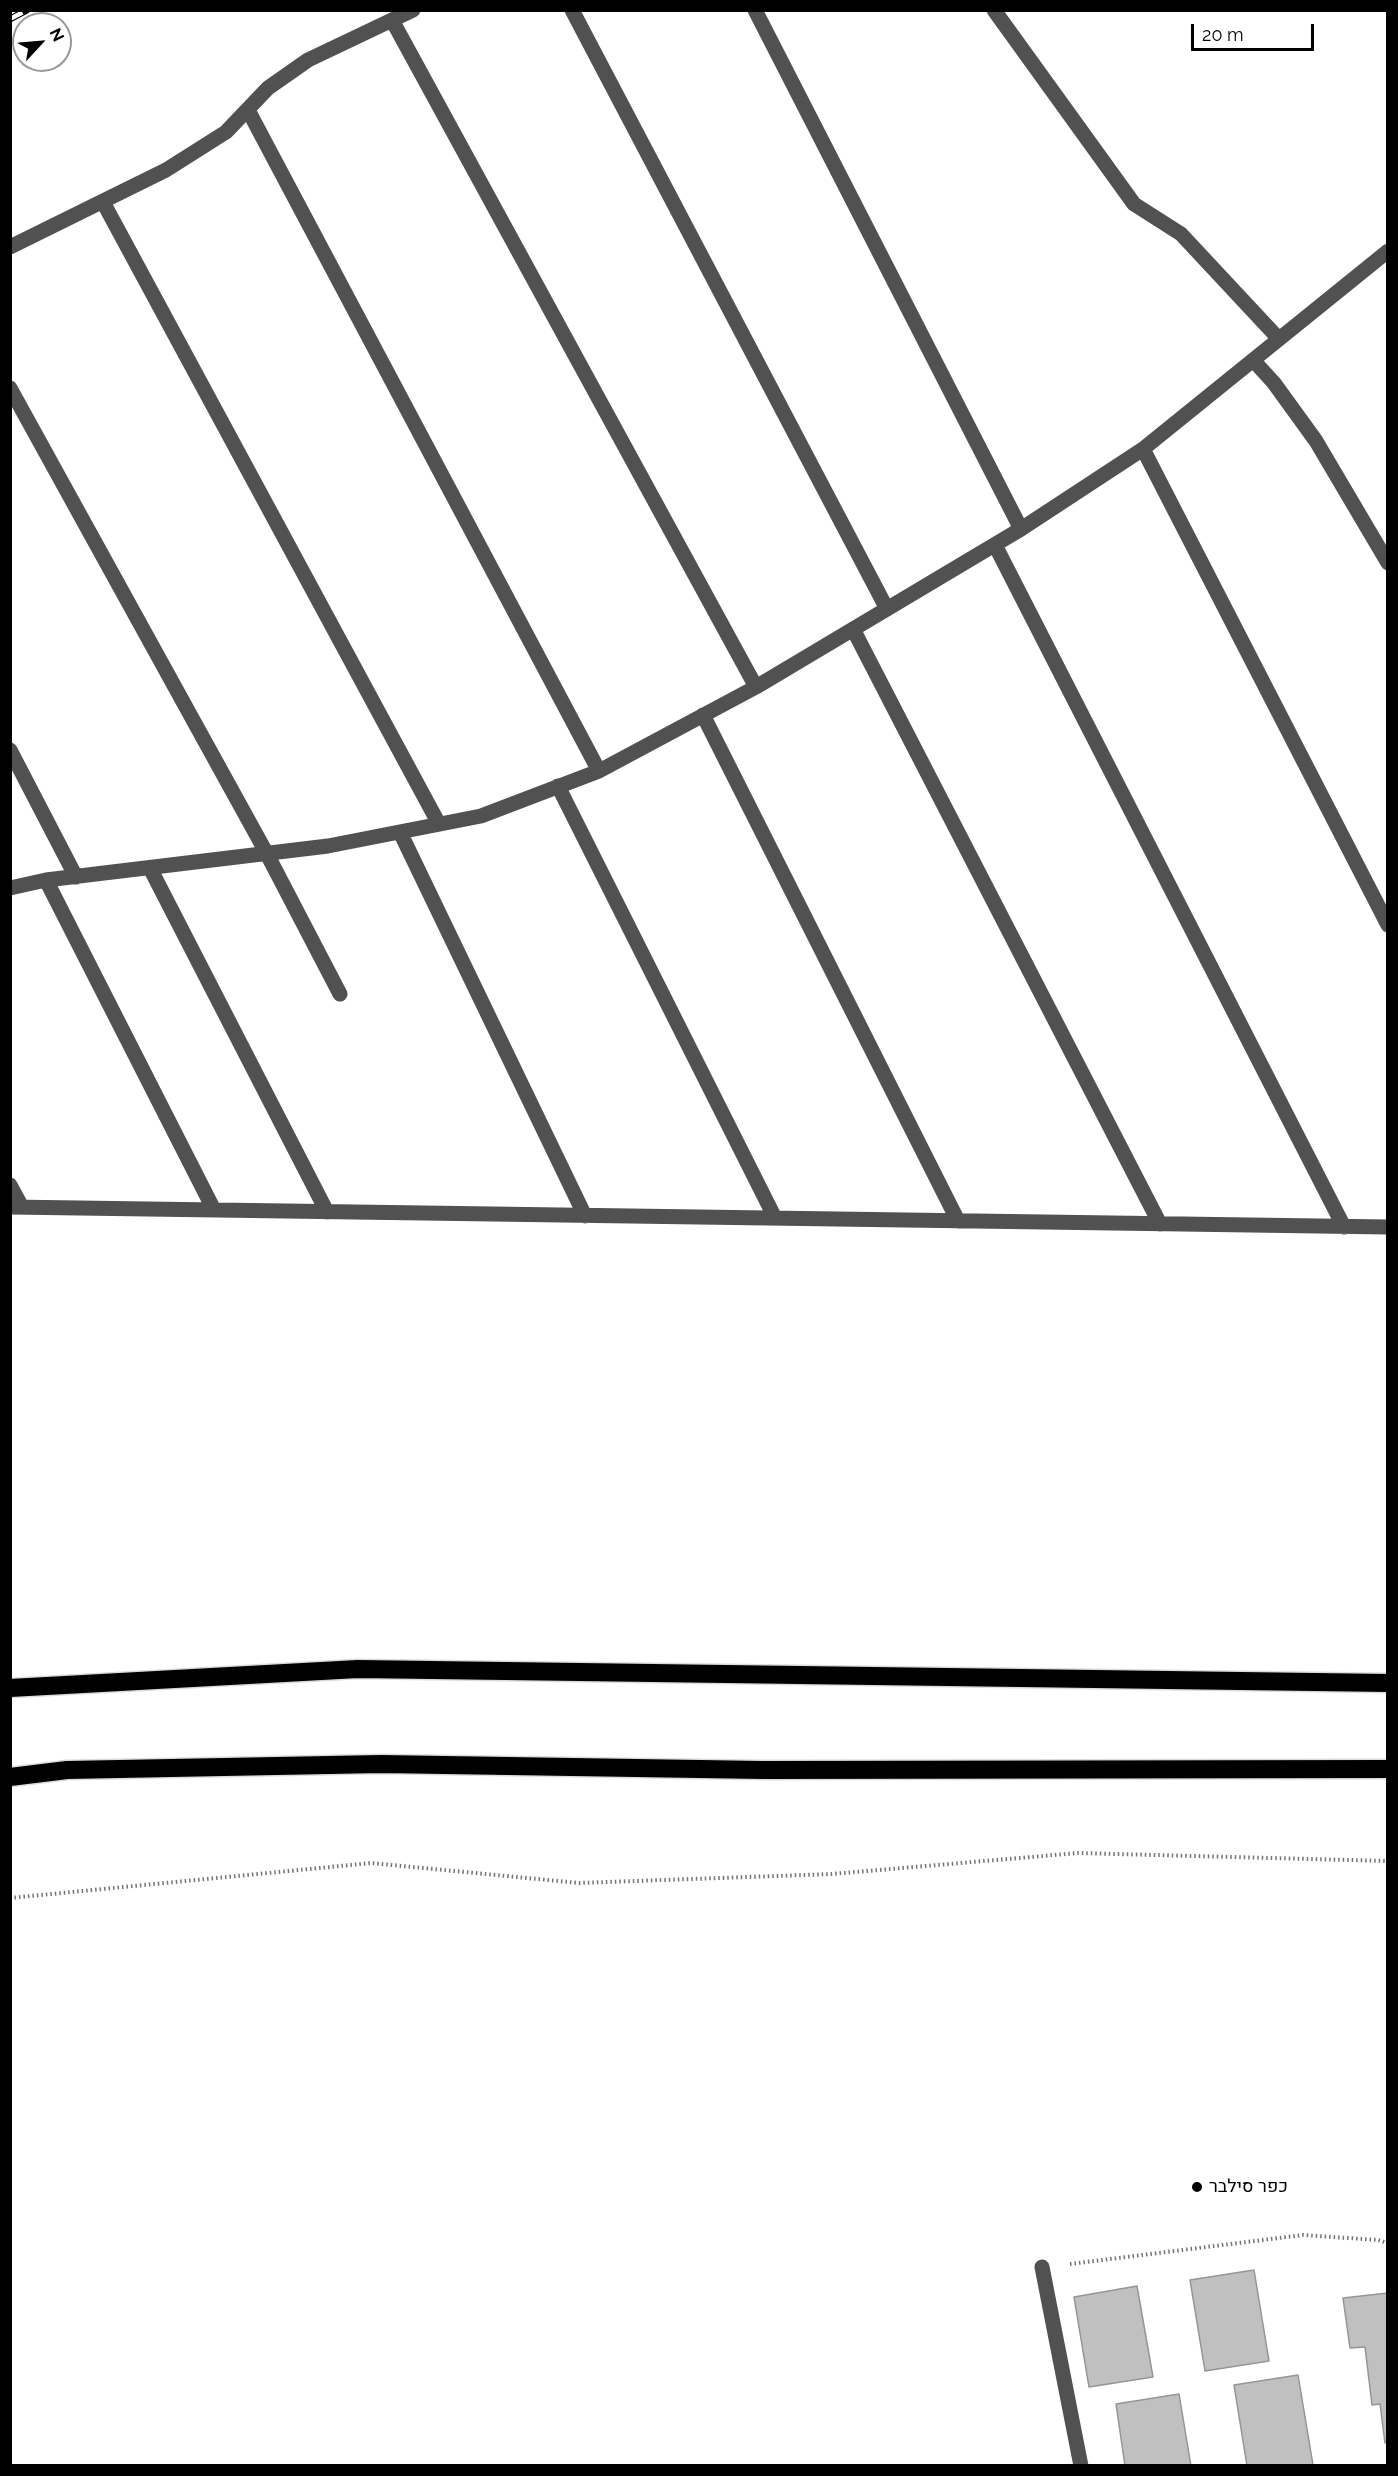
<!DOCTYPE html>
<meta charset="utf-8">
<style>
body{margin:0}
#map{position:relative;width:1398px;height:2476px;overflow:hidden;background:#fff;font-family:Raleway,sans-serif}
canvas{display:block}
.frame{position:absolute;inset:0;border:12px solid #000;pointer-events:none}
.north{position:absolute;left:12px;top:12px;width:60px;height:60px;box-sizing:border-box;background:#fff;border:2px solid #999;border-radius:50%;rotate:64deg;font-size:16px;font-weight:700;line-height:24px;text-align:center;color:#000}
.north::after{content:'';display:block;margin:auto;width:21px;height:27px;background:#000;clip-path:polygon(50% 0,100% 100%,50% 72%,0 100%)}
.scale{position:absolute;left:1191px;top:24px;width:123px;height:27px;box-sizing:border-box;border:3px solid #000;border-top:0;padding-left:8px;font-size:18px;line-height:21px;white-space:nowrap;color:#000;-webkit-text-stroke:4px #fff;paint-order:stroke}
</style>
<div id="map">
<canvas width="1398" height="2476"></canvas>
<div class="frame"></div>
<div class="north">N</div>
<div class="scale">20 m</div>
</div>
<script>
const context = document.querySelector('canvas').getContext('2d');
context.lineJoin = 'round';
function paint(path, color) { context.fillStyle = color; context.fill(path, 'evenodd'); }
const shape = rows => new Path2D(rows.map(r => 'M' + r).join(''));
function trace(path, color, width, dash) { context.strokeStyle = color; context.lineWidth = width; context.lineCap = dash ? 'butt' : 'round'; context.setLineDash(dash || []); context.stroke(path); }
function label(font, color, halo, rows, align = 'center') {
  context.font = font + ' Raleway,Heebo,sans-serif'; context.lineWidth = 4.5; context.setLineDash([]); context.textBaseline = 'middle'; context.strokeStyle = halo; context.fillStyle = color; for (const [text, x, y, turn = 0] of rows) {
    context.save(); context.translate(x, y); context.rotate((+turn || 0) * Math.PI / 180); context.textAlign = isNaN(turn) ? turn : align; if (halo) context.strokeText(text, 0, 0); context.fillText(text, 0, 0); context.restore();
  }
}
const building = shape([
 [1254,2270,1269,2361,1205,2371,1190,2280,1254,2270],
 [1137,2286,1153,2377,1089,2387,1074,2297,1137,2286],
 [1388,2293,1388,2443,1385,2443,1380,2404,1372,2405,1365,2347,1350,2348,1343,2298,1388,2293],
 [1298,2375,1313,2465,1247,2466,1234,2385,1298,2375],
 [1179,2394,1191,2466,1125,2466,1116,2404,1179,2394]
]);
paint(building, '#c0c0c0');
trace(building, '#959595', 1.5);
const highway = shape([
 [10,1688,358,1669,1388,1683],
 [10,1777,67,1770,381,1764,763,1770,1388,1769]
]);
trace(highway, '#dbdbdb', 21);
trace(shape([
 [10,1898,371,1863,579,1883,832,1874,1078,1853,1388,1861],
 [1070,2264,1303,2235,1378,2240,1388,2243]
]), '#737373', 4, [1.5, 3]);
trace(shape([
 [572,10,887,609],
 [755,10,1021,529],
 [994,10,1134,204,1181,234,1279,339],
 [392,20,756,687],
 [248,110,599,771],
 [103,202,439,824],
 [10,247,166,170,226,132,268,88,308,60,413,10],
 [1253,360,1274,383,1316,441,1388,563],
 [10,388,267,854,340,994],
 [1143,449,1388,925],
 [995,545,1344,1227],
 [853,629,1160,1224],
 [703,715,958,1221],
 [10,750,76,877],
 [558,786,775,1218],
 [400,832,585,1216],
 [150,868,327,1212],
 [46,880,214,1210],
 [10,888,46,880,328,846,481,816,599,771,756,687,1021,529,1143,449,1388,251],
 [10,1185,22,1207],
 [10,1207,1388,1227],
 [1042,2267,1081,2466]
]), '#515151', 15);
trace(highway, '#000', 18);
const rail = shape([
 [10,19,27,10]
]);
trace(rail, '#000', 7);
trace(rail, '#fff', 4.5, [14]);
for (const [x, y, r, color] of [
 [1197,2187,6,"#000"]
]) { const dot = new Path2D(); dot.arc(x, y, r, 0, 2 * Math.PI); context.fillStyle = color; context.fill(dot); trace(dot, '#fff', 2); }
label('18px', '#000', '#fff', [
 ["כפר סילבר",1209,2187]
], 'left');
</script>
